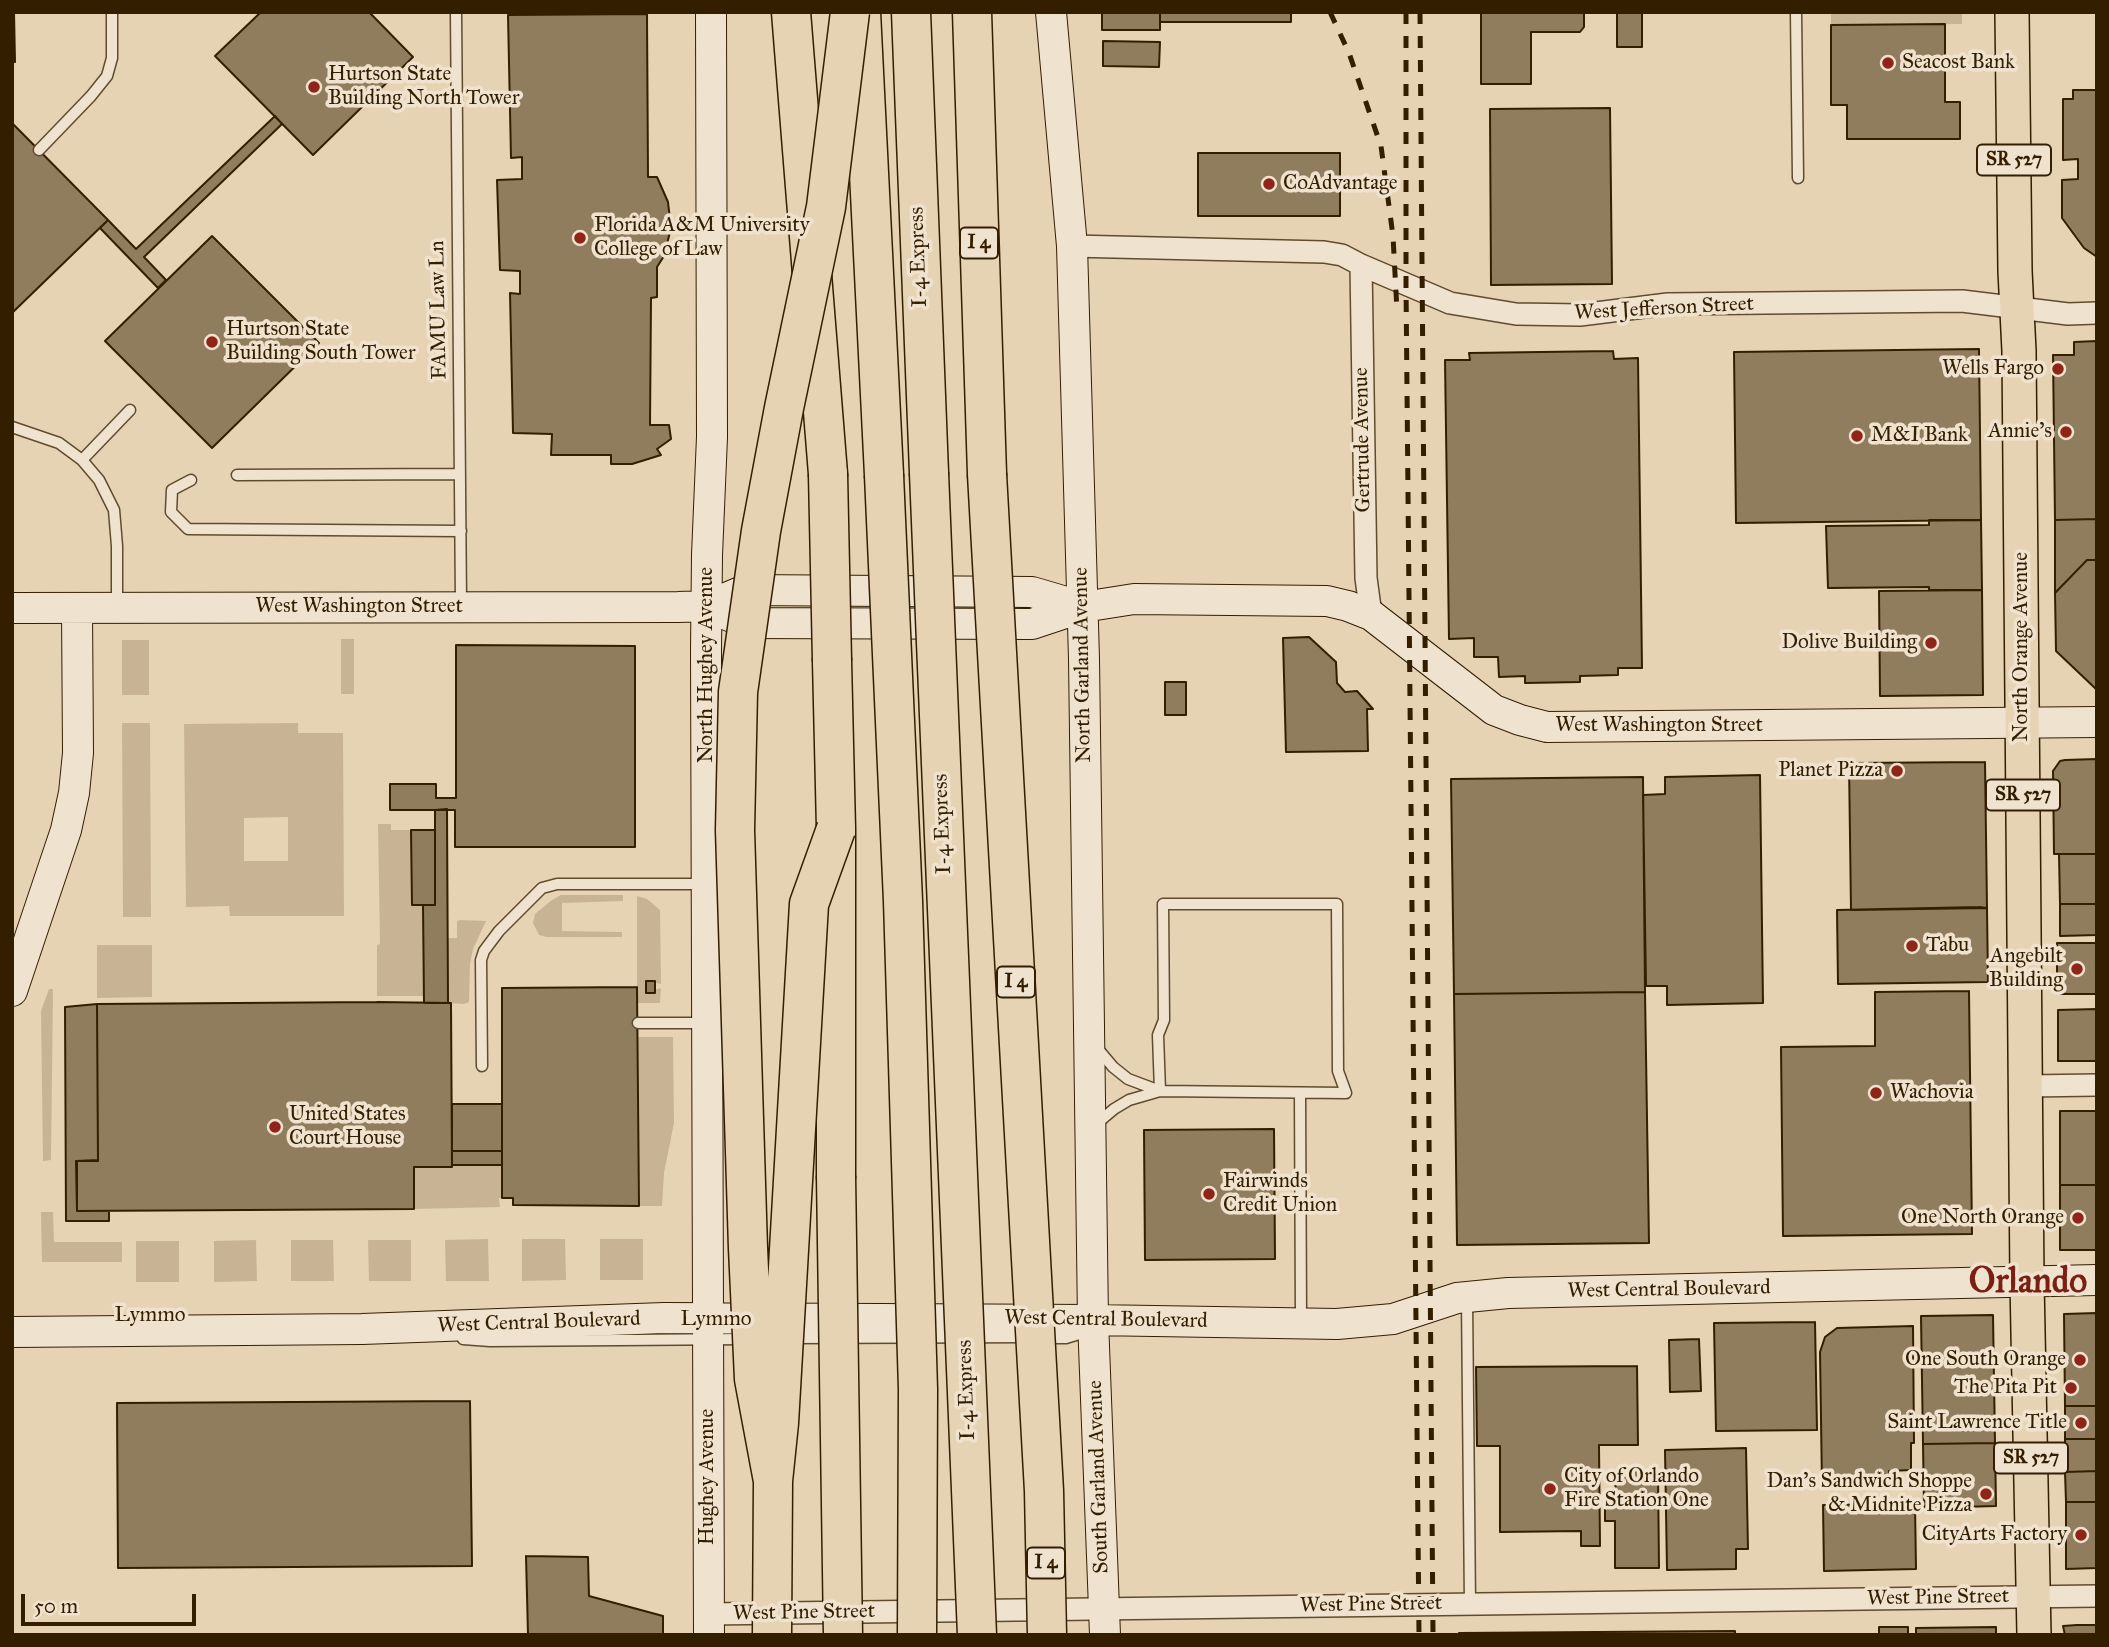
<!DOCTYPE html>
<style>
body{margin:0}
#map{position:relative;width:2109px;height:1647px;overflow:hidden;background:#e6d3b4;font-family:"IM FELL Great Primer",serif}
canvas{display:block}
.frame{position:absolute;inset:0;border:14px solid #331f00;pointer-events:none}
.scale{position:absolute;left:21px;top:1594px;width:175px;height:32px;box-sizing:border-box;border:4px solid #331f00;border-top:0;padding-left:9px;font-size:21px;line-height:24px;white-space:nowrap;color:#331f00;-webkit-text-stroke:5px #efe2ce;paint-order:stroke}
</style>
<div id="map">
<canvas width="2109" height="1647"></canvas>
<div class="frame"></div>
<div class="scale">50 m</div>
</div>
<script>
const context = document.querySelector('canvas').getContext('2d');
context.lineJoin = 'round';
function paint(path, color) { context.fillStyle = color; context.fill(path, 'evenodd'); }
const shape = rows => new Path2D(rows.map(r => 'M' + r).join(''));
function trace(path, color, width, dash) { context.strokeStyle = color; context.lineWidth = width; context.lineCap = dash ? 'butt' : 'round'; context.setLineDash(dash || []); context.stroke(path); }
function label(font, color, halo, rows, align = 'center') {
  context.font = font + ' "IM FELL Great Primer",serif'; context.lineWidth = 7; context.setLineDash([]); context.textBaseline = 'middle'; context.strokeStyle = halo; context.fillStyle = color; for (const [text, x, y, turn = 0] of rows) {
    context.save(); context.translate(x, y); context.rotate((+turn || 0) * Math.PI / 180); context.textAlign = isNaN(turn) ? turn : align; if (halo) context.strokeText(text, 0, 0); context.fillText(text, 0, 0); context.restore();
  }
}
paint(shape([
 [1831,12,1962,12,1962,24,1831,25],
 [341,639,354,639,354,694,341,694],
 [122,640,149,640,149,695,122,695],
 [122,723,150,723,151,917,123,917],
 [298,723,298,733,343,733,344,916,230,916,229,906,186,907,184,724],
 [288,817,288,861,244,861,244,818],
 [378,824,391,824,391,830,411,830,423,905,424,996,377,996,377,945,380,944],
 [561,895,623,895,623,901,562,903,562,931,622,932,622,937,546,937,539,935,533,923,535,914,552,900],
 [637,896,647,899,660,910,661,984,646,981,646,992,661,988,660,1003,637,1003],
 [460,920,486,921,473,949,470,964,469,1002,464,1004,448,1003,448,938,457,938,457,921],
 [97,945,152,945,152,997,97,998],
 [49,989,53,989,51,1160,43,1161,41,1011],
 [638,1037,673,1037,674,1123,664,1173,662,1206,639,1206],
 [452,1165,502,1165,502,1198,499,1198,500,1207,414,1209,414,1167],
 [41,1212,53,1212,54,1242,122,1242,122,1262,42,1262],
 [488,1239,489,1281,446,1281,445,1240],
 [522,1239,565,1239,566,1280,522,1281],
 [600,1239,643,1239,643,1280,600,1280],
 [256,1240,257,1281,214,1282,214,1241],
 [291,1240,333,1240,334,1281,291,1281],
 [368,1240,411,1240,411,1281,369,1281],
 [136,1241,179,1241,179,1282,136,1282]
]), '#c8b495');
const building = shape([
 [12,12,14,12,15,62,12,62,12,12],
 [261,12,369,12,413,57,313,155,215,56,261,12],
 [1102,12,1160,12,1160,30,1102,30,1102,12],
 [1160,12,1291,12,1291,22,1160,22,1160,12],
 [1481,12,1584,12,1584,27,1580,32,1531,32,1531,84,1481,84,1481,12],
 [1617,12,1642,12,1642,47,1617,47,1617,12],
 [647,14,648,177,657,177,668,202,671,228,664,256,657,267,657,297,651,298,650,425,669,425,671,439,657,449,661,455,632,464,611,464,611,455,551,455,552,434,513,433,510,293,520,294,520,271,500,270,497,180,522,179,522,157,511,158,508,15,647,14],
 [1945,24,1945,102,1960,102,1960,139,1847,139,1847,105,1831,105,1831,25,1945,24],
 [1103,41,1160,42,1159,67,1103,66,1103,41],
 [2073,90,2097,90,2097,257,2084,248,2062,218,2062,180,2078,179,2078,159,2063,160,2063,99,2073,99,2073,90],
 [1610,108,1612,284,1491,285,1490,109,1610,108],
 [275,116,282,124,144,257,166,280,158,288,100,228,108,220,136,249,275,116],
 [12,123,108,220,12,313,12,123],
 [1198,153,1340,153,1340,216,1198,216,1198,153],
 [212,236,319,343,212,448,105,341,212,236],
 [2097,341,2097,519,2055,520,2053,355,2074,355,2074,342,2097,341],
 [1979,349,1981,520,1736,523,1734,352,1979,349],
 [1613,351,1614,359,1638,358,1642,668,1618,668,1618,675,1580,676,1580,682,1525,683,1525,676,1499,677,1498,657,1474,657,1474,638,1449,639,1445,360,1470,360,1469,353,1613,351],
 [2097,519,2097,560,2087,560,2055,593,2055,520,2097,519],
 [1929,520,1981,520,1982,590,1929,590,1929,587,1828,588,1826,526,1929,525,1929,520],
 [2087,560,2097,560,2097,690,2056,651,2055,593,2087,560],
 [1982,590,1983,695,1880,696,1879,591,1982,590],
 [1309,637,1336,662,1337,683,1345,692,1357,691,1373,709,1367,709,1368,751,1286,752,1283,638,1309,637],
 [456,645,635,646,635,847,455,847,455,810,390,810,390,784,436,784,436,798,456,798,456,645],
 [1165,682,1186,682,1186,715,1165,715,1165,682],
 [2097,759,2097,854,2054,854,2053,771,2060,761,2065,760,2097,759],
 [1985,762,1987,908,1851,910,1849,763,1985,762],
 [1760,775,1763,1003,1667,1005,1667,986,1646,986,1643,795,1665,794,1665,777,1760,775],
 [1643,777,1645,992,1454,994,1451,779,1643,777],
 [447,809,448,1003,424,1003,423,905,435,905,435,810,447,809],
 [411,830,435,830,435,905,412,905,411,830],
 [2059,854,2097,854,2097,904,2060,904,2059,854],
 [2060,904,2097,904,2097,935,2060,936,2060,904],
 [1979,907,1987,908,1988,982,1838,984,1837,910,1979,907],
 [2057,943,2097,943,2097,994,2057,994,2057,943],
 [646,981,655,981,655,993,646,993,646,981],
 [637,987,639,1206,513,1205,513,1198,502,1198,502,988,637,987],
 [1969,991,1972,1234,1783,1236,1781,1047,1875,1046,1875,992,1969,991],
 [1645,992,1649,1243,1457,1245,1454,994,1645,992],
 [377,1002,451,1003,452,1167,414,1167,414,1209,77,1211,76,1161,98,1160,97,1004,377,1002],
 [97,1004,98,1161,77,1161,77,1211,109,1211,109,1221,66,1221,65,1007,97,1004],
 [2097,1009,2097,1061,2058,1061,2058,1010,2097,1009],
 [452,1104,502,1104,502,1151,452,1151,452,1104],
 [2060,1111,2097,1111,2097,1185,2060,1185,2060,1111],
 [1274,1129,1275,1259,1145,1260,1144,1130,1274,1129],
 [452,1151,502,1151,502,1165,452,1165,452,1151],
 [2060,1185,2097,1185,2097,1250,2060,1250,2060,1185],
 [2097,1313,2097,1406,2065,1406,2064,1314,2097,1313],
 [1993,1315,1995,1443,1923,1444,1921,1316,1993,1315],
 [1815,1322,1817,1430,1716,1431,1714,1323,1815,1322],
 [1913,1326,1914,1443,1911,1443,1911,1470,1889,1471,1890,1485,1822,1486,1820,1352,1825,1337,1837,1328,1913,1326],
 [1699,1339,1701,1391,1670,1392,1669,1340,1699,1339],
 [1637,1366,1638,1445,1599,1445,1600,1546,1581,1546,1581,1531,1500,1532,1500,1446,1477,1446,1476,1367,1637,1366],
 [470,1401,472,1566,118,1568,117,1403,470,1401],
 [2065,1406,2097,1406,2097,1439,2065,1439,2065,1406],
 [2065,1439,2097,1439,2097,1471,2065,1472,2065,1439],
 [1995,1443,1996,1506,1924,1508,1923,1444,1995,1443],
 [1746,1448,1748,1549,1736,1549,1736,1569,1667,1570,1665,1450,1746,1448],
 [1658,1471,1659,1568,1615,1568,1615,1521,1605,1521,1605,1501,1616,1501,1615,1472,1658,1471],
 [2097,1471,2097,1502,2066,1502,2065,1472,2097,1471],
 [2066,1502,2097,1502,2097,1568,2066,1569,2066,1502],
 [1915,1504,1916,1569,1824,1571,1823,1505,1915,1504],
 [526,1556,588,1557,589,1596,663,1616,663,1635,528,1635,526,1556],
 [2077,1625,2097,1625,2097,1635,2065,1635,2063,1626,2077,1625],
 [1879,1627,1908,1627,1908,1635,1879,1635,1879,1627],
 [1996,1627,1996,1635,1916,1635,1916,1628,1996,1627],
 [1735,1631,1735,1635,1459,1635,1459,1633,1735,1631]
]);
paint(building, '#907d5e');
trace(building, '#331f00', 2);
const lane = shape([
 [456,12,461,604],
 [1796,12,1798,178],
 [39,150,91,96,107,76,112,58,112,12],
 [12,427,59,443,82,460,99,480,114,510,117,546,117,607],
 [82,460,130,410],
 [237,475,460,474],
 [191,480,172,490,171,512,188,529,461,531],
 [638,1023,705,1023],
 [1097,1048,1113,1067,1128,1079,1160,1091],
 [482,1066,481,960,484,951,499,931,542,888,557,884,704,884],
 [1300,1093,1301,1320],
 [1095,1125,1114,1109,1129,1100,1160,1091,1346,1093,1338,1071,1337,904,1163,904,1164,1020,1158,1035,1160,1091],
 [1467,1299,1470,1605],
 [791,1338,1027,1337],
 [1043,1338,1066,1338,1089,1331],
 [463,1339,490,1341,747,1339]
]);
const street = shape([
 [1072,246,1324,252,1342,255,1361,265,1450,303,1516,314,1580,315,1668,304,1962,301,2068,314,2097,313],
 [1361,265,1366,578,1371,615],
 [2027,1086,2097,1085],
 [708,1614,2097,1596]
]);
const secondary = shape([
 [1051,12,1072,246,1084,659,1093,1320,1105,1635],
 [707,606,745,623,1032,624,1083,607,1134,599,1327,601,1348,606,1371,615,1494,710,1520,720,1547,727,2097,722],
 [12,608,678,607,707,606,745,590,1032,592,1083,607],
 [12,991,66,830,74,793,78,753,77,608],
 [12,1332,362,1329,664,1318,1093,1320,1337,1324,1393,1319,1457,1298,1508,1293,2097,1280],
 [709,1635,706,650,707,555,712,437,711,12]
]);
const primary = shape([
 [2012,12,2015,271,2019,351,2027,1281,2034,1635]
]);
const highway = shape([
 [791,12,828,474],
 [861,12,884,475],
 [911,12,929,473],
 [972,12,987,474],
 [832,661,836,829,836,1176]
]);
trace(lane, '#604c2d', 13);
trace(street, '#604c2d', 24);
trace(secondary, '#331f00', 32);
trace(primary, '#331f00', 36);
trace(highway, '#331f00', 41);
trace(lane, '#efe2ce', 10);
trace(street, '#efe2ce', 21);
trace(secondary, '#efe2ce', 30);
trace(primary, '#e6d3b4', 33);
trace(highway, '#e6d3b4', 38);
trace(shape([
 [1330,12,1349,53,1381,146,1393,236,1397,311],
 [1406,12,1406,285,1419,1635],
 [1420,12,1433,1635]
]), '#331f00', 5, [12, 12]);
const highwayBridge = shape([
 [929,473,977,1635],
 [828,474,832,661],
 [987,474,1044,1491,1047,1635],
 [884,475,903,901,918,1389,917,1635],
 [836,1176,843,1635],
 [773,1481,754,1379,748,1248,735,830,738,692,761,531,784,408,826,207,850,12],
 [772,1635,773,1481,779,1423,809,904,836,829]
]);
trace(highwayBridge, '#331f00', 41, []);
trace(highwayBridge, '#e6d3b4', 38);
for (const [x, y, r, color] of [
 [1888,63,7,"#8f2418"],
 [314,87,7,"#8f2418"],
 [1269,184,7,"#8f2418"],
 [580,238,7,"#8f2418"],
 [212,342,7,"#8f2418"],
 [2058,369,7,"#8f2418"],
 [2066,432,7,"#8f2418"],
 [1857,436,7,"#8f2418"],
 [1931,643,7,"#8f2418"],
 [1897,771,7,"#8f2418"],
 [1912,946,7,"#8f2418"],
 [2077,969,7,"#8f2418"],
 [1876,1093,7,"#8f2418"],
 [275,1127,7,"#8f2418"],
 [1209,1194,7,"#8f2418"],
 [2078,1218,7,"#8f2418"],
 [2080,1360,7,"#8f2418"],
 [2071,1388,7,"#8f2418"],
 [2081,1423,7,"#8f2418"],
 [1550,1489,7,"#8f2418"],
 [1986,1494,7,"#8f2418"],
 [2081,1535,7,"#8f2418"]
]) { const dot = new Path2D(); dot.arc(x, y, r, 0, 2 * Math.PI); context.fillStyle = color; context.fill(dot); trace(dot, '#efe2ce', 2.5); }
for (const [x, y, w] of [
 [2014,160,74],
 [979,243,38],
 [2023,795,74],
 [1016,982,38],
 [2031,1458,74],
 [1046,1563,38]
]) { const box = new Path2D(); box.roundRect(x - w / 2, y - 15.5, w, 31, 5); context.fillStyle = '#efe2ce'; context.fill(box); trace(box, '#331f00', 2); }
label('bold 19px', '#331f00', null, [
 ["SR 527",2014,160],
 ["I 4",979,243],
 ["SR 527",2023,795],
 ["I 4",1016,982],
 ["SR 527",2031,1458],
 ["I 4",1046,1563]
]);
label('21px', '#331f00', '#efe2ce', [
 ["Seacost Bank",1902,63],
 ["Hurtson State",328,75],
 ["Building North Tower",328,99],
 ["CoAdvantage",1283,184],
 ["Florida A&M University",594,226],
 ["College of Law",594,250],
 ["Hurtson State",226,330],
 ["Building South Tower",226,354],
 ["Wells Fargo",2044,369,"right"],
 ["Annie's",2052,432,"right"],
 ["M&I Bank",1871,436],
 ["Dolive Building",1917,643,"right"],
 ["Planet Pizza",1883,771,"right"],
 ["Tabu",1926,946],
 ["Angebilt",2063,957,"right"],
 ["Building",2063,981,"right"],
 ["Wachovia",1890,1093],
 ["United States",289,1115],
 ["Court House",289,1139],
 ["Fairwinds",1223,1182],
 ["Credit Union",1223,1206],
 ["One North Orange",2064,1218,"right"],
 ["One South Orange",2066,1360,"right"],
 ["The Pita Pit",2057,1388,"right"],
 ["Saint Lawrence Title",2067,1423,"right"],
 ["City of Orlando",1564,1477],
 ["Fire Station One",1564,1501],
 ["Dan's Sandwich Shoppe",1972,1482,"right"],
 ["& Midnite Pizza",1972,1506,"right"],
 ["CityArts Factory",2067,1535,"right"]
], 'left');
label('21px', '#331f00', '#efe2ce', [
 ["I-4 Express",919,257,-92],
 ["West Jefferson Street",1664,309,-3],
 ["FAMU Law Ln",439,310,-91],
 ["Gertrude Avenue",1363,440,-91],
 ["West Washington Street",359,607],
 ["North Orange Avenue",2022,647,-90],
 ["North Hughey Avenue",707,665,-90],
 ["North Garland Avenue",1083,665,-91],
 ["West Washington Street",1659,726],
 ["I-4 Express",943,824,-92],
 ["West Central Boulevard",1669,1290,-1],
 ["Lymmo",150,1316],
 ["Lymmo",716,1320],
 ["West Central Boulevard",1106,1320,1],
 ["West Central Boulevard",539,1323,-2],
 ["I-4 Express",967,1390,-92],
 ["Hughey Avenue",708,1477,-90],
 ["South Garland Avenue",1099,1477,-92],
 ["West Pine Street",1938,1598,-1],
 ["West Pine Street",1371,1605,-1],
 ["West Pine Street",804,1613,-1]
]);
label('bold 35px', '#7a1f14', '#efe2ce', [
 ["Orlando",2028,1283]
]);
</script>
